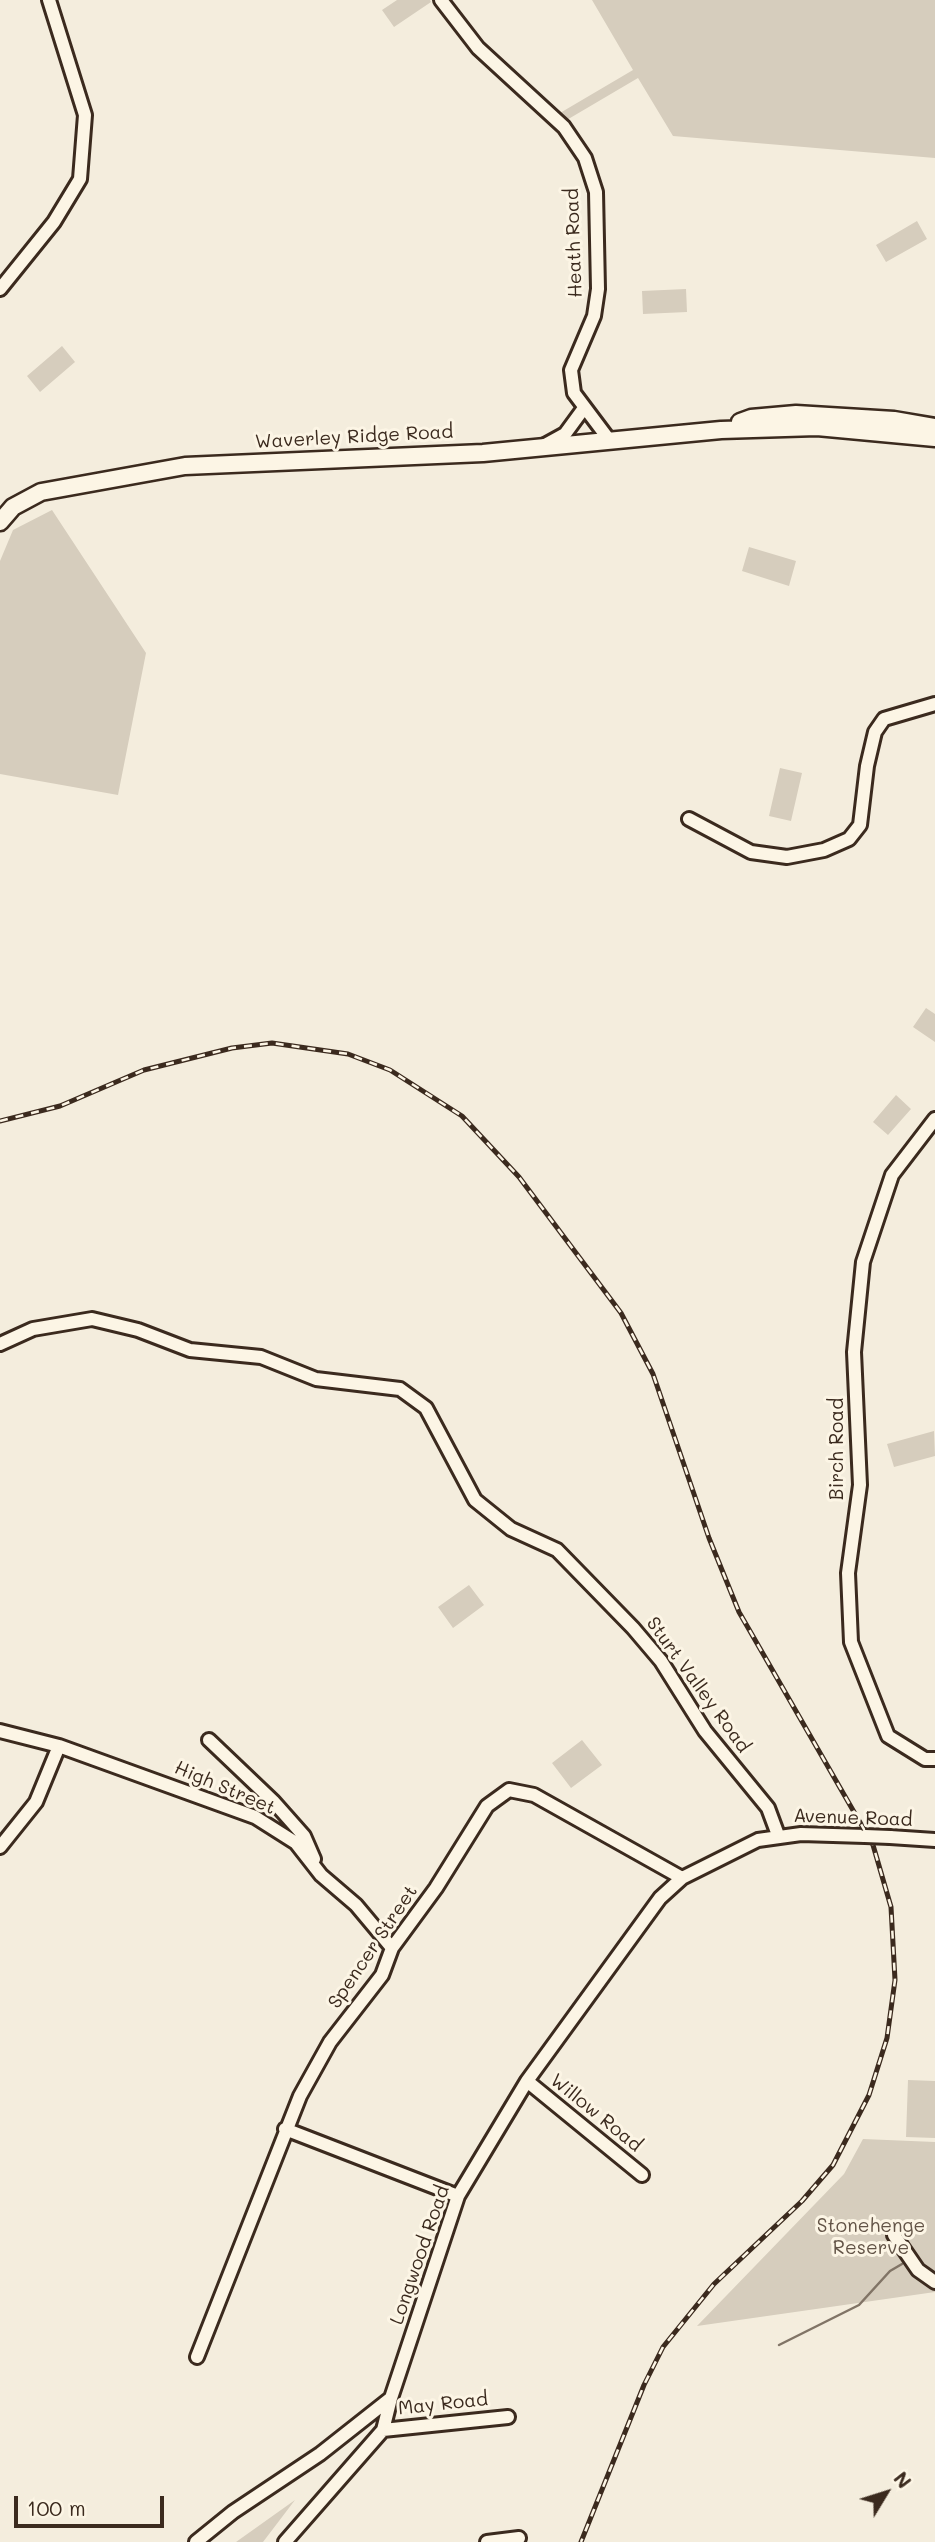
<!DOCTYPE html>
<style>
body{margin:0}
#map{position:relative;width:935px;height:2542px;overflow:hidden;background:#f4eddd;font-family:Mali,sans-serif}
canvas{display:block}
.north{position:absolute;left:851px;top:2458px;width:70px;height:70px;-webkit-text-stroke:5px #fcf5e5;paint-order:stroke;rotate:52deg;font-size:19px;font-weight:700;line-height:28px;text-align:center;color:#3b2a1e}
.north::after{content:'';display:block;margin:auto;width:24px;height:32px;background:#3b2a1e;clip-path:polygon(50% 0,100% 100%,50% 72%,0 100%)}
.scale{position:absolute;left:14px;top:2496px;width:150px;height:32px;box-sizing:border-box;border:4px solid #3b2a1e;border-top:0;padding-left:9px;font-size:21px;line-height:24px;white-space:nowrap;color:#3b2a1e;-webkit-text-stroke:5px #fcf5e5;paint-order:stroke}
</style>
<div id="map">
<canvas width="935" height="2542"></canvas>
<div class="north">N</div>
<div class="scale">100 m</div>
</div>
<script>
const context = document.querySelector('canvas').getContext('2d');
context.lineJoin = 'round';
function paint(path, color) { context.fillStyle = color; context.fill(path, 'evenodd'); }
const shape = rows => new Path2D(rows.map(r => 'M' + r).join(''));
function trace(path, color, width, dash) { context.strokeStyle = color; context.lineWidth = width; context.lineCap = dash ? 'butt' : 'round'; context.setLineDash(dash || []); context.stroke(path); }
function label(font, color, halo, rows, align = 'center') {
  context.font = font + ' Mali,sans-serif'; context.lineWidth = 6; context.setLineDash([]); context.textBaseline = 'middle'; context.strokeStyle = halo; context.fillStyle = color; for (const [text, x, y, turn = 0] of rows) {
    context.save(); context.translate(x, y); context.rotate((+turn || 0) * Math.PI / 180); context.textAlign = isNaN(turn) ? turn : align; if (halo) context.strokeText(text, 0, 0); context.fillText(text, 0, 0); context.restore();
  }
}
paint(shape([
 [397,0,430,0,431,2,394,27,382,10],
 [592,0,935,0,935,158,673,136,638,78,565,121,560,113,633,70],
 [917,221,927,239,886,262,876,245],
 [686,289,687,312,643,314,642,291],
 [62,346,75,362,40,392,27,376],
 [52,510,146,653,118,795,0,774,0,561,13,530],
 [749,547,796,561,789,586,742,571],
 [780,768,802,773,791,821,769,816],
 [926,1008,935,1014,935,1042,913,1027],
 [896,1095,911,1109,888,1135,873,1122],
 [934,1431,935,1456,894,1467,887,1444],
 [469,1585,484,1605,453,1628,438,1607],
 [582,1740,602,1765,571,1788,552,1763],
 [908,2080,935,2081,935,2138,906,2137],
 [863,2139,935,2142,935,2292,697,2326,844,2174],
 [295,2500,263,2542,236,2542]
]), '#d6cdbd');
trace(shape([
 [779,2345,859,2305,890,2271,902,2264]
]), '#817466', 2.5);
const minor = shape([
 [441,0,478,48,564,127,585,158,596,192,598,289,594,316,571,370,574,393,610,441],
 [0,289,54,222,80,179,85,115,49,0],
 [545,445,565,434,584,408],
 [689,819,751,852,787,857,824,850,849,839,860,825,867,766,875,732,884,719,935,704],
 [935,1119,892,1175,863,1262,854,1352,860,1485,848,1573,851,1642,888,1736,925,1759,935,1759],
 [0,1344,33,1329,92,1319,138,1330,190,1350,261,1357,316,1379,400,1389,426,1408,475,1500,511,1529,557,1550,633,1628,661,1661,705,1731,768,1808,778,1835],
 [0,1731,59,1746,255,1817,296,1843,321,1875,356,1905,392,1948],
 [209,1740,273,1801,304,1836,314,1859],
 [890,1837,935,1840],
 [0,1847,36,1802,59,1746],
 [527,2081,642,2175],
 [285,2129,458,2196],
 [894,2235,918,2270,935,2282],
 [197,2357,300,2096,330,2042,382,1975,392,1948,436,1888,487,1806,509,1790,534,1795,682,1878],
 [383,2430,508,2417],
 [196,2542,233,2512,320,2454,391,2398,458,2196,527,2081,660,1898,682,1878,758,1840,801,1834,865,1836],
 [285,2542,383,2430,391,2398],
 [487,2542,519,2538]
]);
const major = shape([
 [740,422,751,418,796,414,894,420,935,427],
 [0,522,13,507,41,492,185,466,483,453,721,430,817,427,935,438]
]);
trace(minor, '#3b2a1e', 18);
trace(major, '#3b2a1e', 21);
trace(minor, '#fcf5e5', 12);
trace(major, '#fcf5e5', 16);
const rail = shape([
 [0,1121,60,1106,144,1070,232,1048,272,1043,348,1054,390,1070,462,1116,519,1177,621,1313,653,1374,709,1538,739,1612,873,1845,891,1907,895,1980,887,2038,869,2095,833,2165,802,2201,714,2284,663,2347,644,2385,581,2542]
]);
trace(rail, '#3b2a1e', 5);
trace(rail, '#fcf5e5', 2.5, [8]);
const minorBridge = shape([
 [865,1836,890,1837]
]);
trace(minorBridge, '#3b2a1e', 18, []);
trace(minorBridge, '#fcf5e5', 12);
label('19px', '#3b2a1e', '#fcf5e5', [
 ["Heath Road",574,243,-92],
 ["Waverley Ridge Road",354,437,-3],
 ["Birch Road",837,1449,-90],
 ["Sturt Valley Road",698,1685,54],
 ["High Street",225,1788,23],
 ["Avenue Road",853,1818,2],
 ["Spencer Street",373,1947,-56],
 ["Willow Road",596,2113,39],
 ["Longwood Road",420,2255,-71],
 ["May Road",443,2404,-6]
]);
label('19px', '#625346', '#fcf5e5', [
 ["Stonehenge",871,2226],
 ["Reserve",871,2248]
]);
</script>
